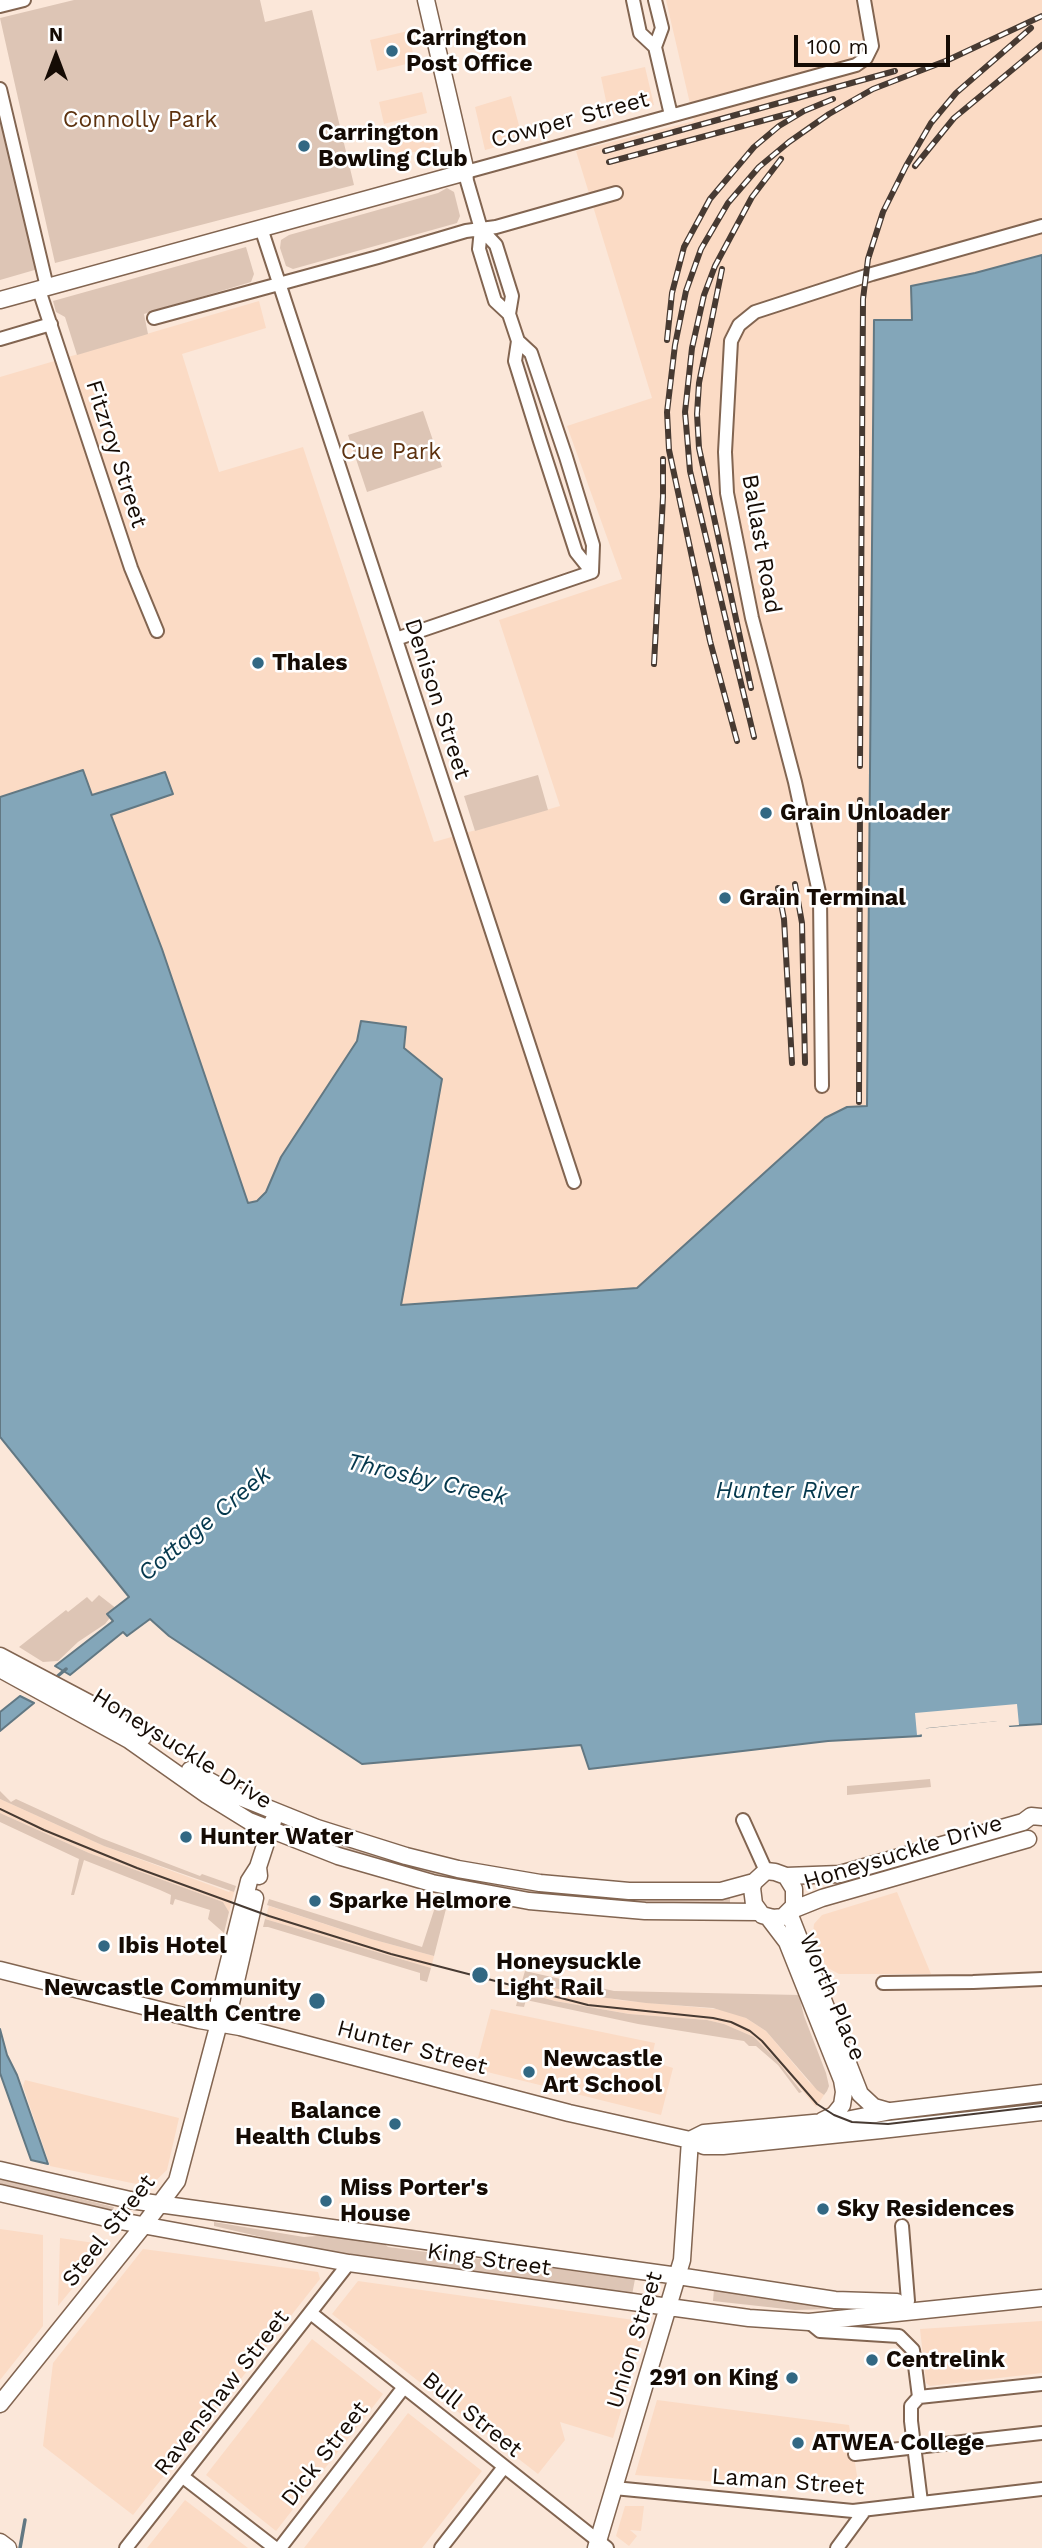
<!DOCTYPE html>
<style>
body{margin:0}
#map{position:relative;width:1042px;height:2548px;overflow:hidden;background:#fbe7d9;font-family:"Work Sans",sans-serif}
canvas{display:block}
.north{position:absolute;left:21px;top:21px;width:70px;height:70px;-webkit-text-stroke:5px #fff;paint-order:stroke;rotate:0deg;font-size:19px;font-weight:700;line-height:28px;text-align:center;color:#150b04}
.north::after{content:'';display:block;margin:auto;width:24px;height:32px;background:#150b04;clip-path:polygon(50% 0,100% 100%,50% 72%,0 100%)}
.scale{position:absolute;left:794px;top:35px;width:156px;height:32px;box-sizing:border-box;border:4px solid #150b04;border-top:0;padding-left:9px;font-size:21px;line-height:24px;white-space:nowrap;color:#150b04;-webkit-text-stroke:5px #fff;paint-order:stroke}
</style>
<div id="map">
<canvas width="1042" height="2548"></canvas>
<div class="north">N</div>
<div class="scale">100 m</div>
</div>
<script>
const context = document.querySelector('canvas').getContext('2d');
context.lineJoin = 'round';
function paint(path, color) { context.fillStyle = color; context.fill(path, 'evenodd'); }
const shape = rows => new Path2D(rows.map(r => 'M' + r).join(''));
function trace(path, color, width, dash) { context.strokeStyle = color; context.lineWidth = width; context.lineCap = dash ? 'butt' : 'round'; context.setLineDash(dash || []); context.stroke(path); }
function label(font, color, halo, rows, align = 'center') {
  context.font = font + ' "Work Sans",sans-serif'; context.lineWidth = 5; context.setLineDash([]); context.textBaseline = 'middle'; context.strokeStyle = halo; context.fillStyle = color; for (const [text, x, y, turn = 0] of rows) {
    context.save(); context.translate(x, y); context.rotate((+turn || 0) * Math.PI / 180); context.textAlign = isNaN(turn) ? turn : align; if (halo) context.strokeText(text, 0, 0); context.fillText(text, 0, 0); context.restore();
  }
}
paint(shape([
 [666,0,1042,0,1042,255,975,273,911,286,912,320,874,320,867,1107,847,1107,825,1118,637,1288,400,1305,442,1079,404,1048,406,1027,361,1021,357,1041,281,1157,266,1192,257,1201,248,1203,111,814,172,794,166,773,92,795,83,771,0,797,0,377,259,301,266,328,182,354,219,472,303,447,434,842,560,806,499,620,622,579,567,426,652,398,576,151,694,121],
 [408,31,415,62,377,71,370,40],
 [645,67,654,105,609,115,601,77],
 [422,92,427,113,384,124,379,102],
 [511,96,523,140,485,150,475,107],
 [430,125,435,147,392,157,386,135],
 [0,1799,104,1846,229,1892,231,1890,234,1892,229,1912,223,1902,89,1853,0,1813],
 [897,1892,931,1974,839,1974,826,1967,813,1933,814,1924,822,1915],
 [269,1906,371,1939,434,1956,431,1968,265,1919],
 [522,1981,618,2000,726,2010,746,2018,766,2031,809,2082,824,2095,816,2107,775,2058,754,2037,724,2024,707,2020,629,2014,555,2001,520,1991],
 [491,2009,655,2043,651,2061,673,2068,661,2115,475,2069],
 [25,2080,179,2118,167,2170,153,2183,146,2186,50,2166,23,2086],
 [0,2229,43,2235,43,2326,0,2380],
 [60,2238,108,2245,58,2306],
 [143,2249,318,2272,320,2279,133,2515,43,2446,53,2363],
 [358,2281,641,2321,645,2330,613,2438,560,2422,565,2440,538,2474,332,2314],
 [1042,2321,1042,2373,930,2386,926,2383,920,2329],
 [312,2339,383,2394,276,2531,206,2475],
 [657,2400,849,2425,858,2482,857,2494,635,2475],
 [408,2413,482,2471,422,2548,304,2548],
 [185,2500,248,2548,147,2548],
 [625,2506,644,2506,641,2531,630,2530,637,2536,629,2546,616,2536]
]), '#fbdbc5');
paint(shape([
 [74,0,260,0,265,22,312,10,354,185,55,263,0,18],
 [0,112,38,269,0,280],
 [447,188,454,192,460,216,457,223,293,269,286,266,280,248,281,240,289,235,438,193],
 [246,247,254,274,251,282,144,314,148,334,77,355,65,317,56,312,53,301],
 [423,411,442,467,367,492,348,435],
 [538,775,548,810,475,831,464,796],
 [99,1595,117,1609,105,1624,78,1642,58,1661,43,1662,19,1647,66,1610,68,1612,87,1597,92,1602],
 [930,1779,931,1787,847,1795,847,1786],
 [0,1791,11,1802,16,1799,101,1838,200,1876,202,1874,236,1886,234,1892,104,1846,0,1799],
 [0,1813,89,1853,223,1902,229,1912,224,1933,208,1919,210,1910,175,1899,173,1905,170,1904,171,1895,160,1890,84,1860,74,1895,71,1895,79,1859,0,1822],
 [295,1824,454,1870,451,1882,361,1858,292,1832],
 [461,1872,730,1894,730,1906,611,1905,458,1884],
 [438,1898,448,1901,434,1956,371,1939,267,1905,269,1899,422,1947],
 [265,1919,431,1968,427,1982,420,1980,420,1973,268,1927,263,1927],
 [525,1971,614,1991,799,1995,804,2016,826,2073,829,2086,827,2091,824,2095,817,2090,766,2031,746,2018,713,2008,646,2003,591,1996,522,1981],
 [520,1991,555,2001,629,2014,707,2020,724,2024,754,2037,775,2058,802,2092,799,2093,778,2065,756,2046,749,2046,744,2041,638,2024,526,2000,524,2007,516,2006],
 [0,2179,114,2207,112,2213,0,2186],
 [214,2222,304,2237,329,2235,382,2242,388,2247,635,2279,632,2295,322,2251,214,2226],
 [714,2289,907,2307,795,2310,713,2301]
]), '#ddc5b5');
const water = shape([
 [1042,255,1042,1724,1010,1726,1007,1719,920,1728,921,1736,828,1741,589,1769,581,1745,362,1764,169,1636,150,1619,127,1636,123,1632,70,1675,55,1666,113,1621,107,1614,129,1597,0,1437,0,797,83,770,92,795,165,772,173,794,111,815,162,949,248,1203,257,1201,266,1192,281,1157,357,1041,361,1021,406,1027,404,1048,442,1079,401,1305,637,1288,825,1118,847,1107,867,1106,874,320,912,320,911,286,975,273,1042,255],
 [20,1696,34,1703,0,1731,0,1712,20,1696],
 [0,2029,7,2055,17,2075,48,2164,31,2160,0,2073,0,2029]
]);
paint(water, '#83a6b9');
trace(water, '#627883', 2);
paint(shape([
 [1017,1704,1019,1725,1006,1726,1005,1722,999,1721,927,1728,924,1730,924,1734,917,1735,915,1713]
]), '#fbe7d9');
trace(shape([
 [53,1680,66,1669],
 [20,2548,25,2520]
]), '#627883', 3.5);
const street = shape([
 [633,0,640,33,655,47,671,115],
 [0,6,24,0],
 [655,47,662,28,655,0],
 [0,89,47,287],
 [261,228,574,1182],
 [481,229,496,245,512,296,509,314,518,341,515,361,540,441,576,552,592,572],
 [39,290,131,568,157,631],
 [509,314,495,301,479,249,481,229,467,181,466,172,856,65,866,58,872,46,864,0],
 [154,318,378,257,466,231,496,227,616,193],
 [0,339,51,324],
 [518,341,531,353,566,457,593,545,592,572],
 [396,639,592,572],
 [822,1086,820,897,795,782,752,618,727,493,725,452,731,341,739,325,755,312,872,274,1042,226],
 [743,1820,766,1871],
 [883,1983,973,1982,1042,1979],
 [902,2226,908,2301],
 [312,2314,607,2548],
 [809,2322,820,2331,899,2336,913,2350,919,2397,911,2406,911,2421,921,2502],
 [919,2397,1042,2384],
 [855,2454,1042,2433],
 [183,2477,275,2548],
 [614,2488,853,2511,1042,2489],
 [126,2548,349,2263],
 [280,2548,404,2387],
 [441,2548,504,2467],
 [837,2548,865,2510]
]);
const secondary = shape([
 [0,300,466,172,426,0],
 [0,1656,104,1711,143,1737],
 [0,1669,129,1740,207,1795,249,1821,338,1856,432,1883,529,1901,645,1911,759,1912],
 [190,1770,235,1795,317,1828,406,1856,458,1869,540,1883,629,1891,721,1891,754,1882],
 [766,1871,775,1872,786,1876,794,1889,794,1906,783,1917,773,1918,762,1915,754,1904,752,1888,754,1882,766,1871],
 [259,1876,258,1867,273,1821],
 [786,1876,840,1874,1023,1822,1031,1816,1042,1817],
 [792,1910,822,1898,1028,1839],
 [789,1913,860,2094,874,2107,888,2111],
 [768,1917,787,1942,842,2080,844,2092,842,2105,834,2115,822,2121],
 [0,1970,199,2020,240,2027,569,2113,690,2140,704,2146,723,2146,881,2130,1042,2112],
 [221,2021,231,2003,255,1898],
 [690,2140,704,2133,846,2120,891,2111,1042,2093],
 [0,2170,130,2200,678,2276,835,2300,897,2302],
 [0,2193,115,2220,349,2263,749,2318,809,2322,1042,2298],
 [0,2404,144,2225,177,2181,219,2023,219,2001,249,1881,258,1867],
 [0,2542,8,2548],
 [596,2548,682,2260,690,2140]
]);
trace(street, '#826551', 16);
trace(secondary, '#826551', 19);
trace(street, '#fff', 12);
trace(secondary, '#fff', 16);
trace(shape([
 [0,1809,44,1830,137,1868,269,1916,391,1954,588,2005,713,2018,731,2022,750,2031,762,2041,817,2104,834,2115,852,2122,888,2124,1042,2106]
]), '#473a32', 2);
const rail = shape([
 [605,151,895,71],
 [609,162,791,113],
 [915,166,954,118,1042,45],
 [722,269,699,383,697,414,699,448,751,688],
 [667,340,672,293,684,247,710,199,754,147,779,126,804,111,833,99],
 [654,664,663,497,663,459],
 [754,737,690,471,685,412,692,348,704,295,715,266,752,197,781,159],
 [737,741,710,641,669,450,667,412,675,345,686,291,701,249,728,203,759,167,789,142,829,114,873,89,948,60,1042,16],
 [860,766,863,299,868,259,883,212,906,166,931,123,956,93,1031,28],
 [795,884,802,923,805,1063],
 [778,888,784,919,792,1063],
 [859,1102,860,800]
]);
trace(rail, '#473a32', 6);
trace(rail, '#fff', 3.5, [10]);
for (const [x, y, r, color] of [
 [392,51,7,"#326883"],
 [304,146,7,"#326883"],
 [258,663,7,"#326883"],
 [766,813,7,"#326883"],
 [725,898,7,"#326883"],
 [186,1837,7,"#326883"],
 [315,1901,7,"#326883"],
 [104,1946,7,"#326883"],
 [480,1975,9,"#326883"],
 [317,2001,9,"#326883"],
 [529,2072,7,"#326883"],
 [395,2124,7,"#326883"],
 [326,2201,7,"#326883"],
 [823,2209,7,"#326883"],
 [872,2360,7,"#326883"],
 [792,2378,7,"#326883"],
 [798,2443,7,"#326883"]
]) { const dot = new Path2D(); dot.arc(x, y, r, 0, 2 * Math.PI); context.fillStyle = color; context.fill(dot); trace(dot, '#fff', 2.5); }
label('bold 23px', '#150b04', '#fff', [
 ["Carrington",406,38],
 ["Post Office",406,64],
 ["Carrington",318,133],
 ["Bowling Club",318,159],
 ["Thales",272,663],
 ["Grain Unloader",780,813],
 ["Grain Terminal",739,898],
 ["Hunter Water",200,1837],
 ["Sparke Helmore",329,1901],
 ["Ibis Hotel",118,1946],
 ["Honeysuckle",496,1962],
 ["Light Rail",496,1988],
 ["Newcastle Community",301,1988,"right"],
 ["Health Centre",301,2014,"right"],
 ["Newcastle",543,2059],
 ["Art School",543,2085],
 ["Balance",381,2111,"right"],
 ["Health Clubs",381,2137,"right"],
 ["Miss Porter's",340,2188],
 ["House",340,2214],
 ["Sky Residences",837,2209],
 ["Centrelink",886,2360],
 ["291 on King",778,2378,"right"],
 ["ATWEA College",812,2443]
], 'left');
label('23px', '#5d320f', '#fff', [
 ["Connolly Park",140,120],
 ["Cue Park",391,452]
]);
label('23px', '#150b04', '#fff', [
 ["Cowper Street",570,120,-15],
 ["Fitzroy Street",116,454,72],
 ["Ballast Road",761,544,80],
 ["Denison Street",437,699,72],
 ["Honeysuckle Drive",182,1749,32],
 ["Honeysuckle Drive",903,1853,-17],
 ["Worth Place",832,1997,67],
 ["Hunter Street",412,2048,15],
 ["Steel Street",109,2231,-52],
 ["King Street",489,2260,8],
 ["Union Street",635,2340,-73],
 ["Ravenshaw Street",222,2393,-52],
 ["Bull Street",472,2415,39],
 ["Dick Street",325,2454,-52],
 ["Laman Street",788,2482,4]
]);
label('italic 24px', '#05384d', '#fff', [
 ["Throsby Creek",427,1480,13],
 ["Hunter River",787,1491],
 ["Cottage Creek",205,1524,-40]
]);
</script>
